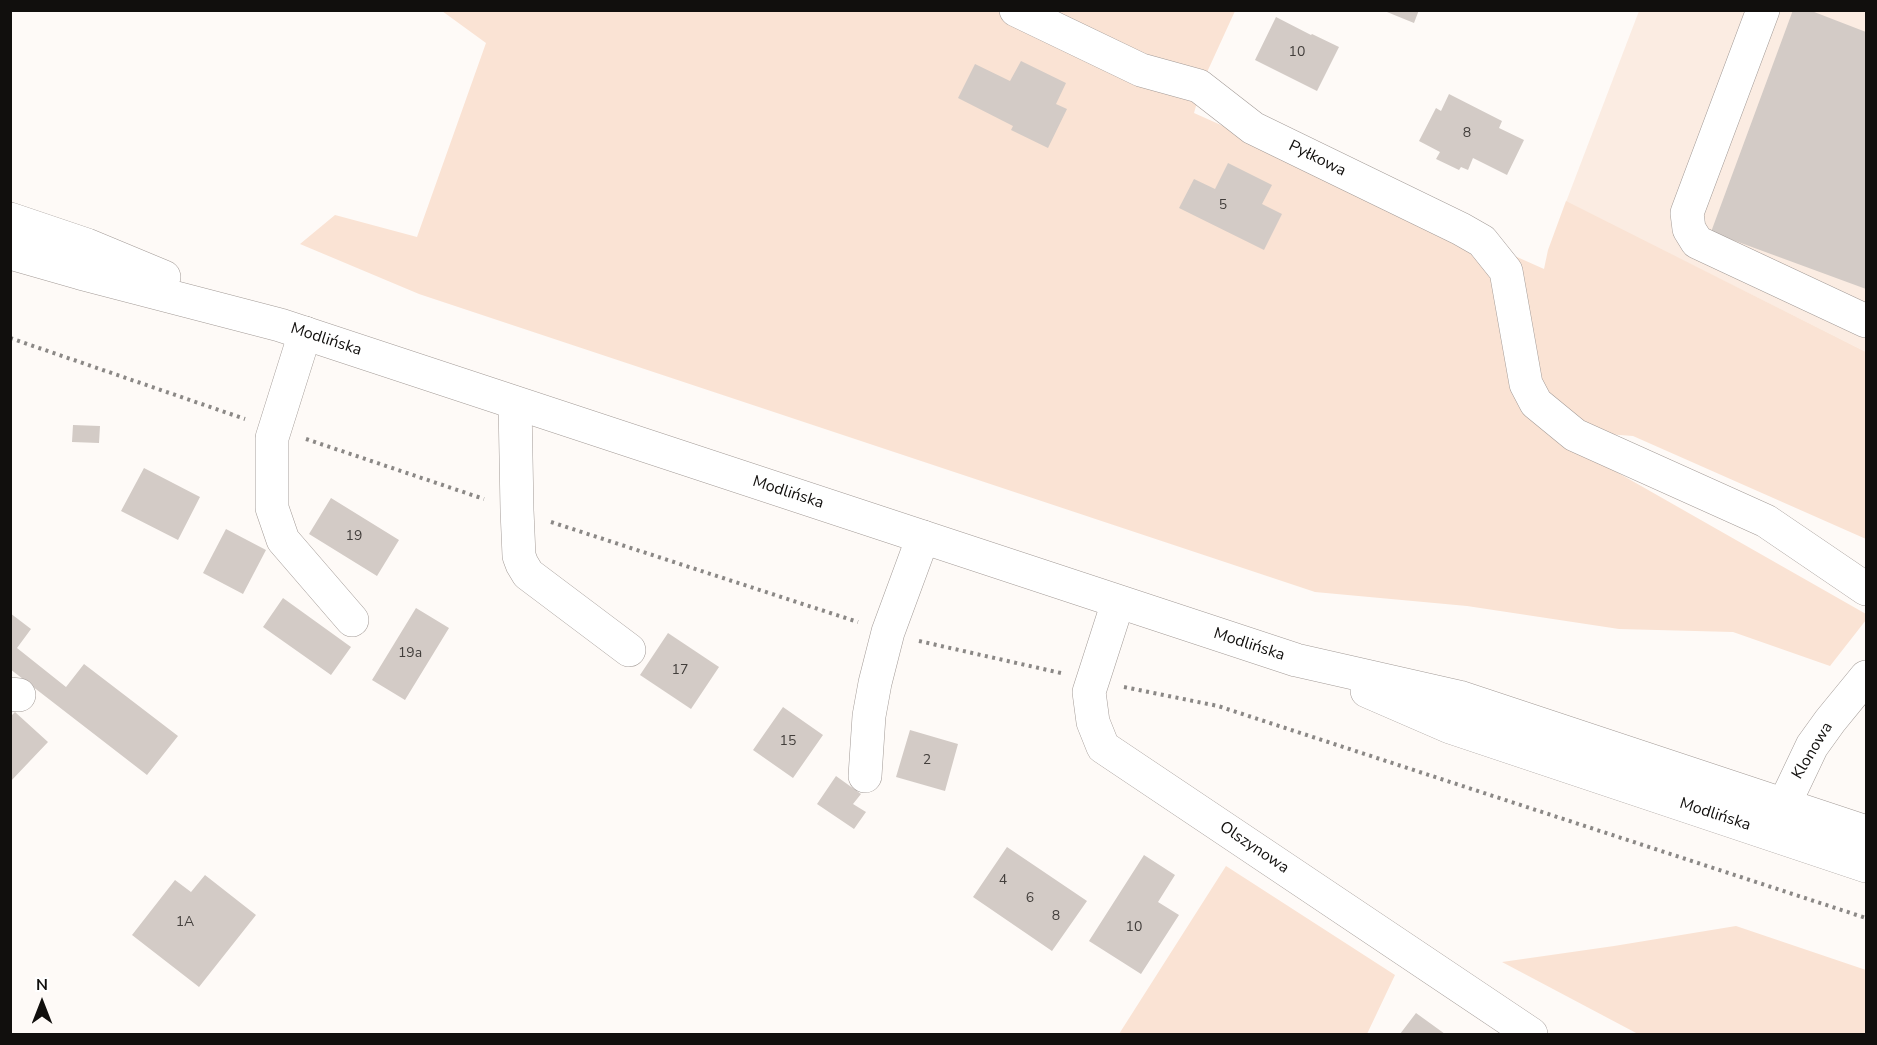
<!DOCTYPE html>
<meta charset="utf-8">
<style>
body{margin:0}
#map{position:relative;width:1877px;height:1045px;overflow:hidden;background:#fefaf7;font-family:"Nunito Sans",sans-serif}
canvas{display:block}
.frame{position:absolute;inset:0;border:12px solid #110f0d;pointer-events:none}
.north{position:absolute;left:12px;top:973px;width:60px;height:60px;-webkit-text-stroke:4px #fff;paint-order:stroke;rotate:0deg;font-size:16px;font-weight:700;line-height:24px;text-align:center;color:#110f0d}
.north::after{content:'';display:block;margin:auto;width:21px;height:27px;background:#110f0d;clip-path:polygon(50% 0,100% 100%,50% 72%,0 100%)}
</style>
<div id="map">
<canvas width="1877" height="1045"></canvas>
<div class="frame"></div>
<div class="north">N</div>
</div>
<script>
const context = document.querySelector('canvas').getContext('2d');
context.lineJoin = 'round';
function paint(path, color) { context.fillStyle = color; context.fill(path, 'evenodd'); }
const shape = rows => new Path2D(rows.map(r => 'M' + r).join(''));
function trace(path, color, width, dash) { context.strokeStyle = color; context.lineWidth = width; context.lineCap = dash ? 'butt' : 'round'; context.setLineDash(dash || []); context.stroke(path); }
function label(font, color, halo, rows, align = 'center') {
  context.font = font + ' "Nunito Sans",sans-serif'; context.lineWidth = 4.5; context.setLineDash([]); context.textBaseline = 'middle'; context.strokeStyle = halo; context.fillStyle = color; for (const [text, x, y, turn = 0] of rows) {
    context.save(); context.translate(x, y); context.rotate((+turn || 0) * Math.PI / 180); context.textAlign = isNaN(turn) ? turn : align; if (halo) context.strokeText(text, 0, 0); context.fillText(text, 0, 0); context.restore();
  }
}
paint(shape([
 [1639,11,1866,11,1866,352,1566,202]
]), '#fbece2');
paint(shape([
 [442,11,1235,11,1203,81,1194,113,1544,269,1548,250,1566,201,1866,352,1866,539,1633,436,1541,429,1866,614,1866,620,1830,666,1733,632,1619,629,1467,606,1315,592,419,294,300,244,335,215,417,237,486,43],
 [1226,866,1395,975,1367,1034,1119,1034],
 [1736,926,1866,970,1866,1034,1638,1034,1502,962,1614,946]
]), '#fae3d4');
paint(shape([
 [1382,10,1419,10,1414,23],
 [1793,10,1809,10,1866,32,1866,289,1711,232],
 [1276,17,1311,35,1312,34,1339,47,1317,91,1255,60],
 [1021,61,1066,83,1056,104,1067,109,1048,148,1011,130,1013,126,958,98,975,64,1010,81],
 [1449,94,1502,121,1499,128,1524,140,1507,175,1473,158,1468,170,1461,167,1459,170,1436,159,1440,152,1419,141,1436,108,1441,111],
 [1228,163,1272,185,1262,204,1282,214,1264,250,1179,208,1194,179,1215,189],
 [73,425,100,426,99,443,72,442],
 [144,468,200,497,178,540,121,511],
 [331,498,399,540,377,576,309,534],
 [226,529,266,550,243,594,203,573],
 [283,598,351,647,331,675,263,627],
 [416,608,449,628,405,700,372,680],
 [10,613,31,629,17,648,66,687,84,664,178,736,147,775,10,669],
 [668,633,719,667,691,709,640,675],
 [783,707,823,735,793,778,753,750],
 [15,712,48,742,10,782,10,717],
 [910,730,958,744,945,791,896,777],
 [836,776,861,794,853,804,866,812,854,829,817,804],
 [1007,847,1087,901,1052,951,973,897],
 [1144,855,1175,875,1158,902,1179,915,1141,974,1089,941],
 [205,875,256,915,199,987,132,935,175,880,191,892],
 [1416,1013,1445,1034,1400,1034]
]), '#d3cbc6');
const minor = shape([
 [1016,10,1141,70,1199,86,1253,128,1461,229,1482,241,1506,271,1526,384,1536,403,1575,435,1766,521,1866,589],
 [1763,10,1687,213,1689,229,1697,242,1866,321],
 [305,333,272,438,272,508,283,540,352,620],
 [515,403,517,510,519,556,522,564,528,574,629,650],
 [1118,602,1089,692,1093,722,1103,747,1531,1034],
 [10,694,19,695],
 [865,776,869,716,875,683,888,632,923,537],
 [1772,830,1812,746,1830,721,1866,677]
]);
const major = shape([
 [10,219,87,245,164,277],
 [10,253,80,273,280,325,1296,660,1459,697,1866,832],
 [1367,691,1450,727,1866,866]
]);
trace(minor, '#a39b97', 34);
trace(major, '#a39b97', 34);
trace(shape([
 [10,338,245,419],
 [306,439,484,499],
 [551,522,858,622],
 [919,641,1061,673],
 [1124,687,1218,706,1866,918]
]), '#8b8886', 4, [3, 4.5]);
trace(minor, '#fff', 33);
trace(major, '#fff', 33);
label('14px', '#423e3b', null, [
 ["10",1297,53],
 ["8",1467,134],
 ["5",1223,206],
 ["19",354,537],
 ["19a",410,654],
 ["17",680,671],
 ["15",788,742],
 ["2",927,761],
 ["4",1003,881],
 ["6",1030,899],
 ["8",1056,917],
 ["1A",185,923],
 ["10",1134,928]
]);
label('16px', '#110f0d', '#fff', [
 ["Pyłkowa",1317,159,26],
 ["Modlińska",326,340,18],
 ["Modlińska",788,493,18],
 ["Modlińska",1249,645,18],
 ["Klonowa",1813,751,-59],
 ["Modlińska",1715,815,18],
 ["Olszynowa",1254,848,34]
]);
</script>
